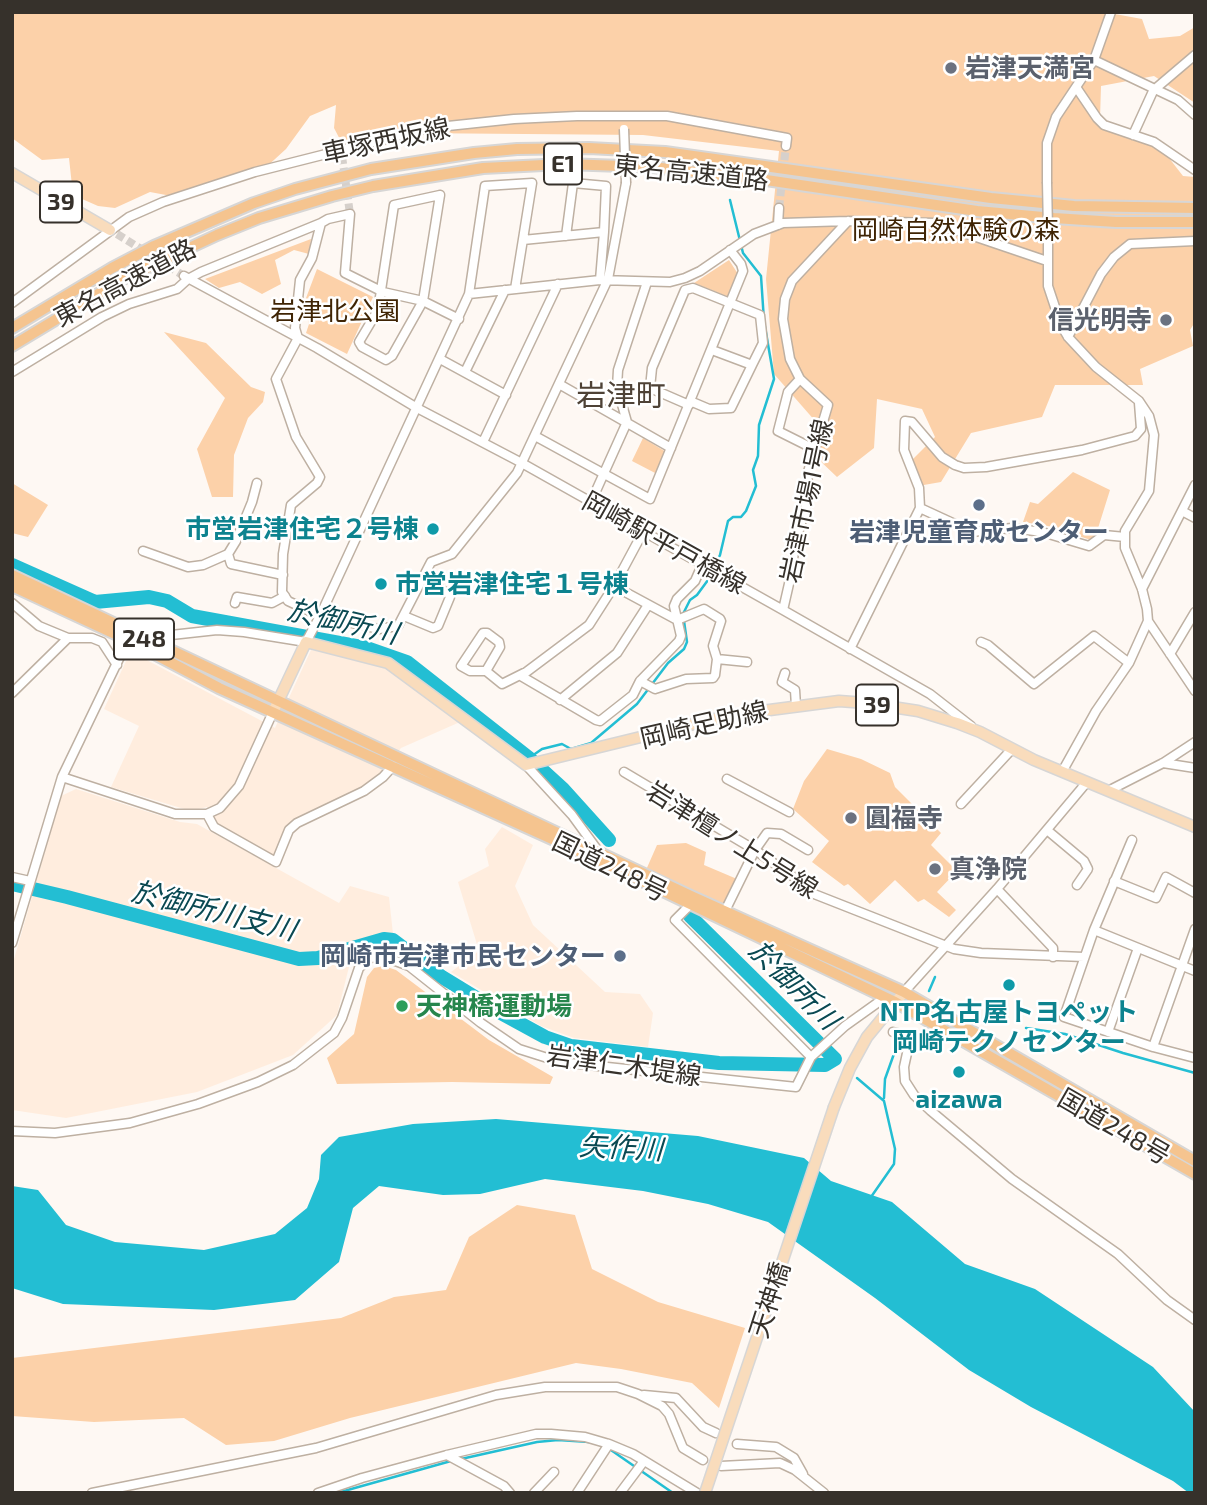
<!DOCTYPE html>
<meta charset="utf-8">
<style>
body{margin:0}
#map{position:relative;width:1207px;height:1505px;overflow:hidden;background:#fef8f3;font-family:"Exo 2",sans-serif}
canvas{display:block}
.frame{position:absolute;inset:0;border:14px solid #36312b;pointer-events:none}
</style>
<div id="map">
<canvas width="1207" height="1505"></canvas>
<div class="frame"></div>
</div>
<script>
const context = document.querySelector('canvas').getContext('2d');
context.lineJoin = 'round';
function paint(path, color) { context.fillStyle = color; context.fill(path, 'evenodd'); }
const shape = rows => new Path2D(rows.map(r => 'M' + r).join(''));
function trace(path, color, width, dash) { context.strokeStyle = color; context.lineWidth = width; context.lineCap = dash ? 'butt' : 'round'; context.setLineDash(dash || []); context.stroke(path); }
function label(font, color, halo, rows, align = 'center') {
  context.font = font + ' "Exo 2","Noto Sans JP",sans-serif'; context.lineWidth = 5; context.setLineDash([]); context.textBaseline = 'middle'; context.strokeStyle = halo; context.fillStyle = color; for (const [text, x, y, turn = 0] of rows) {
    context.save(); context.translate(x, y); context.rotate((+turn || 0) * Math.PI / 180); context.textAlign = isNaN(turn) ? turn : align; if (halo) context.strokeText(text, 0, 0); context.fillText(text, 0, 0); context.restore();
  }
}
paint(shape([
 [311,650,377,662,460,722,401,748,380,776,363,789,293,821,275,856,215,826,207,807,191,811,111,787,139,726,104,709,126,661,141,657,275,728],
 [76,789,180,822,197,824,339,903,350,886,389,897,393,934,353,951,337,1015,293,1055,197,1092,66,1118,12,1110,12,966,61,796],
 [502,827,533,845,515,886,533,925,605,992,640,994,653,1013,648,1047,574,1038,541,1026,451,972,479,951,458,882,489,866,485,849]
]), '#ffedde');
paint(shape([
 [12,12,1104,12,1142,19,1149,39,1180,36,1195,27,1195,103,1154,76,1101,86,1100,119,1155,140,1183,176,1195,177,1195,322,1190,330,1193,346,1140,369,1143,385,1055,385,1042,417,971,433,941,482,918,486,910,462,935,437,922,409,877,399,874,448,837,477,817,458,823,430,774,374,766,279,779,151,643,135,407,133,346,151,334,128,336,105,310,116,286,149,263,170,182,198,150,192,115,208,98,206,73,195,69,158,42,160,12,138],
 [311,239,309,254,294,250,275,260,281,284,262,294,240,282,219,288,205,279],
 [729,260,738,274,729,297,694,283],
 [317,269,373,297,347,354,306,333,309,324,303,306],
 [164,332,206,343,251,387,265,392,263,402,248,418,234,455,233,497,212,497,197,449,225,398],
 [643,438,666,452,657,474,632,461],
 [1073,472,1110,490,1094,541,1048,526,1023,522,1030,502,1038,504],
 [12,483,48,505,28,537,12,533],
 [827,749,861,759,890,773,895,787,941,833,931,845,957,871,937,892,956,910,949,917,924,899,918,902,895,880,870,904,848,884,844,886,812,862,829,841,793,809,804,781],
 [686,843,706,852,704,865,737,879,724,905,646,870,657,845],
 [384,966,396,970,489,1040,553,1077,550,1084,452,1082,337,1084,327,1058,354,1034,367,977,374,968],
 [517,1205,575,1215,592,1269,658,1302,745,1328,719,1408,692,1383,621,1369,576,1363,350,1418,274,1441,226,1445,184,1418,94,1422,12,1416,12,1358,341,1318,394,1297,446,1290,469,1237]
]), '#fcd1a9');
paint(shape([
 [496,1119,698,1136,804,1158,831,1181,892,1202,965,1264,1035,1289,1153,1367,1195,1412,1195,1493,1189,1493,1173,1481,1031,1407,969,1370,875,1298,768,1222,708,1204,643,1191,545,1179,480,1194,443,1195,379,1186,353,1208,339,1262,295,1300,214,1310,63,1304,12,1288,12,1186,38,1190,66,1225,115,1242,204,1250,275,1234,307,1208,319,1179,321,1155,339,1137,413,1124]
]), '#23bed3');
trace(shape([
 [529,758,542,749,562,744,571,749,591,743,637,704,668,663,684,649,687,642,683,614,690,600,697,595,708,580,720,555,728,521,733,517,741,517,746,511,756,486,753,470,758,456,759,425,774,379,764,321,761,276,743,253,730,200],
 [929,991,935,977],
 [1026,1028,1065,1034,1123,1053,1195,1073],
 [835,1059,839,1063],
 [857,1078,884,1101,895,1149,894,1164,871,1197],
 [884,1098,885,1079,895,1051],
 [608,1448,673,1493],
 [461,1459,537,1442,558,1440,589,1442],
 [337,1493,451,1461]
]), '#23bed3', 2.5);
trace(shape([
 [12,565,95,602,149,597,167,601,192,616,367,648,407,662,529,758,563,789,609,840],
 [12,884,67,897,299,959,318,958,384,939,393,940,442,977,501,1013,545,1037,571,1046,719,1063,825,1065,835,1059,690,916]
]), '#23bed3', 14);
trace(shape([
 [342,156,350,214],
 [779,208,786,146],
 [117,234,184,276]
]), '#d6d0cb', 8, [8, 4]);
const minor = shape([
 [1094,60,1178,100,1195,115],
 [1076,87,1097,118,1104,125,1154,142,1195,170],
 [1155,89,1195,55],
 [1133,135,1154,89],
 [1047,182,1047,143,1056,117,1094,60,1111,12],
 [440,195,423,301,392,356,386,360,362,347,359,342,378,310,394,205,440,195],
 [778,225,779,208],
 [1048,230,1048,286,1061,325,1068,337,1096,367,1139,401,1149,416,1154,435,1149,491,1125,531,1125,548,1142,589,1147,609,1148,621,1129,663,1096,711,1062,772],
 [566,236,573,183,606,186,604,232],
 [523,240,604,232,600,280],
 [184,276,317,348,417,408,520,462,783,610,930,694,971,726],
 [469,294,600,280,670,282,685,278,700,271,754,234,783,223,848,221,935,223,1047,261],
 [12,303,129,217,163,202,255,172,429,128,514,119,577,116,667,116,787,138,786,146],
 [1068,337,1101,274,1114,257,1130,244,1195,241],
 [298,338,276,379,296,437,320,477,317,483,291,505,283,554,282,592,288,601,320,616,379,629,398,626,431,562,452,554,517,473,608,279,626,183],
 [298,338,295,328,300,280,312,258,321,223,328,219,350,214,345,273,383,292,423,301,459,319],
 [440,359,506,395],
 [12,372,102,317,129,304,177,289,188,279,201,272,321,223],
 [465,372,505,290],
 [800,379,788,392,778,431,814,449],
 [559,384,671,448],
 [690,401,709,409,731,408,752,365],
 [689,405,650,388,652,368,685,290,693,288,760,315,763,343,752,365,712,350],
 [535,436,650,499,743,271,741,264,730,250],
 [483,442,558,284],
 [591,502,627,422,617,387,618,370,647,282],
 [920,508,972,532,1012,528,1042,532,1089,546,1104,535,1125,537],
 [1182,511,1195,518],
 [643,532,614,586,589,625,521,676,596,720,600,721,633,695,640,681,679,641,681,636,674,606,677,599,695,581,702,565],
 [143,551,188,567,203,565,228,554,231,564,283,575],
 [228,554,236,541,252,502,257,483],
 [614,586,677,620],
 [1142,589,1195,485],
 [12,603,39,626,68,638,92,638,102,642,117,665],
 [235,603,237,597,272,603,285,596],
 [783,610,791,575,795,544,806,506,808,472,828,405,800,379,790,359,783,319,785,299,792,281,848,221],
 [404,616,433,628,438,626,450,597,449,594,422,579],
 [1148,621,1195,691],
 [153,637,217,630,244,632,306,642,320,616,469,294,485,186,532,183,515,289],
 [981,642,988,645,1034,684,1094,636,1129,663],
 [850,649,920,508,919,488,904,450,905,421,912,422,942,457,955,465,964,468,986,467,1082,450,1135,436,1141,429,1139,403],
 [1170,654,1195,612],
 [717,659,747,662],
 [486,671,500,647,499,642,487,633,483,633,461,666,470,671,486,671,502,684,524,673],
 [785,673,782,682,795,690,796,706],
 [640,681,655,689,686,679,713,678,715,675,717,659,713,646,721,621,720,619,704,609,677,620],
 [12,693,68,638],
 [560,700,617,653,648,605],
 [1163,763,1195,768],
 [526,765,572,815,599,852],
 [624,772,755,850,795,878,809,892,954,949,981,953,1084,957],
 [62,777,175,814,207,814,220,808,239,786,273,712],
 [727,779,789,812],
 [1110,790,1163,763,1195,742],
 [961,804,1012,749],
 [207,814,214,827,276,862,289,830,297,823,364,791,383,777,393,766],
 [1047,830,1084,861,1088,869,1077,885],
 [1132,840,1094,930,1064,1017,1153,1047,1195,1058],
 [12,877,30,881],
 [1114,881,1156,898,1166,877,1195,893],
 [997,889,1053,948,1053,957],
 [690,901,687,908,675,920,811,1057],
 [725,911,755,850,767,833,781,834,808,850],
 [1094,930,1195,971],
 [12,943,62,777,128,640],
 [904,992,997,889,1087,782],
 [893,1032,906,1035,909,1044,904,1067,905,1081,914,1095,931,1111,1012,1179,1118,1254,1167,1300,1195,1320],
 [1108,1032,1138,948],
 [1153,1047,1195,929],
 [12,1131,55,1133,130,1123,198,1104,258,1082,293,1065,334,1033,342,1018,359,968,370,958,382,956,409,966,481,1023,519,1049,560,1062,796,1087,811,1057,845,1026,880,1001,892,1002],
 [644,1395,676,1398,703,1427,716,1433],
 [737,1444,776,1447,794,1458,803,1474],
 [447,1455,504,1486,510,1493],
 [721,1466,780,1463,795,1470,824,1493],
 [92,1493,316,1448,496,1395,545,1387,617,1387,638,1394,662,1406,669,1414,683,1448,703,1460],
 [318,1493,362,1478,447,1455,536,1434,551,1434,585,1437,609,1444,633,1454,697,1493],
 [534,1493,554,1472],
 [577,1493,609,1444],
 [620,1493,644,1461]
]);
const major = shape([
 [12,173,110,230],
 [273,712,306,642,388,663,526,765,731,715,839,701,866,703,918,711,957,723,980,732,1034,760,1195,827],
 [834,1107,850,1068,867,1037,904,992]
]);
const highway = shape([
 [12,328,112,268,154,246,254,203,295,189,371,169,474,153,517,149,589,148,665,152,991,198,1074,206,1195,208],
 [12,346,123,279,217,235,259,218,332,196,373,186,483,168,564,164,652,167,766,180,977,211,1054,218,1116,222,1195,222],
 [12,575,691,896,904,992,1195,1161],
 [12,586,128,640,219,688,594,858,895,1002,1195,1174]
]);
trace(minor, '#beb0a2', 11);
trace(major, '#d7d6d5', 13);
trace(highway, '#d7d6d5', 14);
trace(minor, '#fff', 8);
trace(major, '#f9dcbc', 10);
trace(highway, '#f5c48f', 10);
const minorBridge = shape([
 [624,129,626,183],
 [1047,182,1048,230]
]);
const majorBridge = shape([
 [705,1493,834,1107]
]);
trace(minorBridge, '#beb0a2', 11, []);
trace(majorBridge, '#d7d6d5', 13, []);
trace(minorBridge, '#fff', 8);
trace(majorBridge, '#f9dcbc', 10);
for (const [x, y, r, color] of [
 [951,68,7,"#6b7280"],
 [1166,320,7,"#6b7280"],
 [979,505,7,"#5c6f8a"],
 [433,529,7,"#0f9aa8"],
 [381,584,7,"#0f9aa8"],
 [851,818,7,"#6b7280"],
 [935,869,7,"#6b7280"],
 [620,956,7,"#5c6f8a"],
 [1009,985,7,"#0f9aa8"],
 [402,1006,7,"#2e9e5b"],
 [959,1072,7,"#0f9aa8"]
]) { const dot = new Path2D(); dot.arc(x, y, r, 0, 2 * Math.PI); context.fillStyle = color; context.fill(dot); trace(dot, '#fff', 2.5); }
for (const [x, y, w] of [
 [563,164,38],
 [61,202,42],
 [144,639,60],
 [877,705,42]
]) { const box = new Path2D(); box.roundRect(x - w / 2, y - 20.5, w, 41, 5); context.fillStyle = '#fff'; context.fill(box); trace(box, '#36312b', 2); }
label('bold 24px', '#36312b', null, [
 ["E1",563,164],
 ["39",61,202],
 ["248",144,639],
 ["39",877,705]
]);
label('bold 26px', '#5b616d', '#fff', [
 ["岩津天満宮",965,68],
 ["信光明寺",1152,320,"right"],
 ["圓福寺",865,818],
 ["真浄院",949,869]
], 'left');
label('26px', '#36312b', '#fff', [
 ["車塚西坂線",386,141,-12],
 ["東名高速道路",691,173,6],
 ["東名高速道路",125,283,-28],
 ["岩津市場1号線",807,501,-78],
 ["岡崎駅平戸橋線",664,543,29],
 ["岡崎足助線",704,725,-13],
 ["岩津檀ノ上5号線",732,840,32],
 ["国道248号",610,867,26],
 ["岩津仁木堤線",624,1066,8],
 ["国道248号",1114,1127,30],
 ["天神橋",770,1300,-72]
]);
label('26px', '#3f2404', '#fff', [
 ["岡崎自然体験の森",956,230],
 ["岩津北公園",335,311]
]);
label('bold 26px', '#0d838f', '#fff', [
 ["市営岩津住宅２号棟",419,529,"right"],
 ["市営岩津住宅１号棟",395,584,"left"],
 ["NTP名古屋トヨペット",1009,1012],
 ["岡崎テクノセンター",1009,1042],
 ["aizawa",959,1099]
]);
label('bold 26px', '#4e5e75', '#fff', [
 ["岩津児童育成センター",979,532],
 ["岡崎市岩津市民センター",606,956,"right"]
]);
label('bold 26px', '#27864d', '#fff', [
 ["天神橋運動場",416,1006]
], 'left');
label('italic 28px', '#0a4952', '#fff', [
 ["於御所川",343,622,13],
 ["於御所川支川",214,911,14],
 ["於御所川",794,985,45],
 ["矢作川",621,1148,3]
]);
label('30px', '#4e4236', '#fff', [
 ["岩津町",621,396]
]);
</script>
